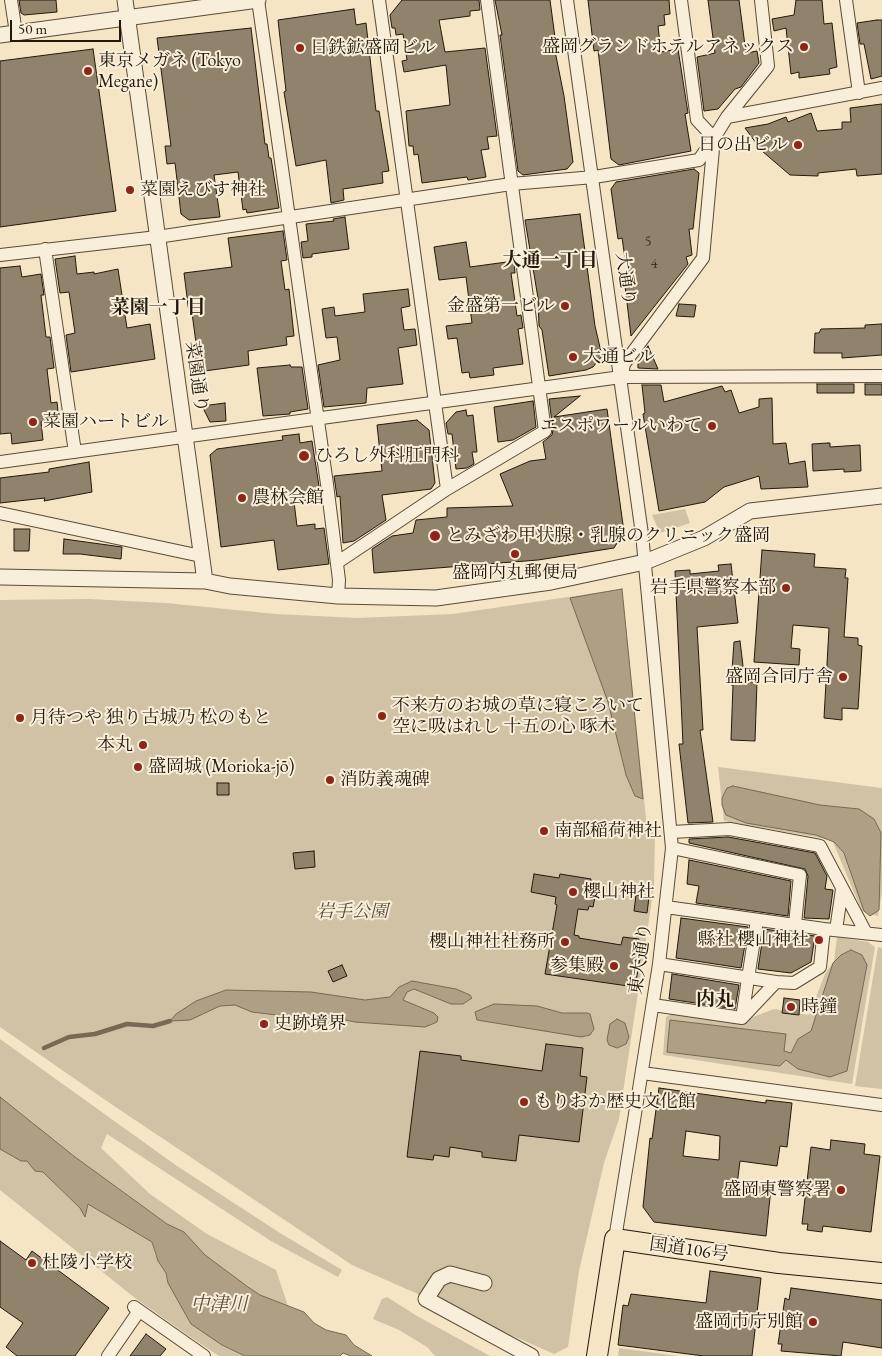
<!DOCTYPE html>
<meta charset="utf-8">
<style>
body{margin:0}
#map{position:relative;width:882px;height:1356px;overflow:hidden;background:#f5e5c4;font-family:"EB Garamond",serif}
canvas{display:block}
.scale{position:absolute;left:10px;top:20px;width:111px;height:22px;box-sizing:border-box;border:2px solid #24180b;border-top:0;padding-left:6px;font-size:15px;line-height:18px;white-space:nowrap;color:#24180b;-webkit-text-stroke:4px #f8eed9;paint-order:stroke}
</style>
<div id="map">
<canvas width="882" height="1356"></canvas>
<div class="scale">50 m</div>
</div>
<script>
const context = document.querySelector('canvas').getContext('2d');
context.lineJoin = 'round';
function paint(path, color) { context.fillStyle = color; context.fill(path, 'evenodd'); }
const shape = rows => new Path2D(rows.map(r => 'M' + r).join(''));
function trace(path, color, width, dash) { context.strokeStyle = color; context.lineWidth = width; context.lineCap = dash ? 'butt' : 'round'; context.setLineDash(dash || []); context.stroke(path); }
function label(font, color, halo, rows, align = 'center') {
  context.font = font + ' "EB Garamond","Noto Serif JP",serif'; context.lineWidth = 4; context.setLineDash([]); context.textBaseline = 'middle'; context.strokeStyle = halo; context.fillStyle = color; for (const [text, x, y, turn = 0] of rows) {
    context.save(); context.translate(x, y); context.rotate((+turn || 0) * Math.PI / 180); context.textAlign = isNaN(turn) ? turn : align; if (halo) context.strokeText(text, 0, 0); context.fillText(text, 0, 0); context.restore();
  }
}
paint(shape([
 [685,509,690,523,660,533,652,515],
 [622,589,647,828,655,831,654,886,619,1119,604,1163,579,1271,568,1347,554,1354,352,1265,114,1106,0,1027,0,600,89,599,166,603,276,614,357,618,453,614],
 [718,767,882,788,882,891,878,916,862,911,832,840,724,821],
 [837,937,868,942,875,947,852,1084,663,1055,666,1017,678,1010,748,1019,774,1009,809,1015,825,974,834,961],
 [878,947,882,948,882,1089,855,1086],
 [0,1039,177,1166,280,1233,342,1270,338,1277,271,1241,107,1134,101,1148,150,1194,207,1234,276,1270,288,1306,260,1295,247,1287,205,1255,184,1232,167,1224,75,1157,0,1097],
 [0,1149,21,1161,27,1161,38,1172,43,1172,80,1208,85,1217,88,1204,152,1242,155,1255,164,1267,168,1283,173,1290,222,1345,245,1356,219,1356,189,1336,135,1298,0,1190],
 [387,1297,417,1316,490,1356,435,1356,427,1347,399,1330,373,1319,382,1299],
 [619,1348,679,1356,618,1356]
]), '#d1c2a5');
const water = shape([
 [622,589,643,799,635,796,626,775,608,702,570,598,622,589],
 [733,786,820,805,859,809,874,819,881,833,879,910,870,916,864,911,844,853,834,842,816,835,746,823,726,815,722,805,722,798,727,788,733,786],
 [851,950,862,955,867,965,847,1071,830,1077,798,1069,786,1060,780,1066,667,1052,670,1020,786,1034,784,1051,791,1053,798,1039,811,1031,833,963,841,955,851,950],
 [412,981,456,989,470,995,472,998,463,1004,451,1004,414,989,407,992,403,1000,434,1013,438,1017,437,1022,425,1027,355,1022,332,1017,301,1018,252,1012,235,1005,220,1006,190,1020,170,1021,176,1014,196,1001,226,990,311,992,365,1000,390,997,399,987,412,981],
 [494,1004,537,1006,562,1013,587,1013,590,1014,594,1029,590,1035,581,1037,477,1020,475,1012,494,1004],
 [617,1019,625,1023,629,1037,626,1044,617,1048,609,1045,607,1040,610,1024,617,1019],
 [0,1097,75,1157,167,1224,184,1232,205,1255,248,1287,260,1295,304,1312,314,1323,326,1330,346,1335,354,1345,372,1356,351,1356,343,1353,340,1356,245,1356,222,1345,191,1324,168,1283,166,1273,158,1261,152,1242,88,1204,85,1217,80,1208,43,1172,35,1171,27,1161,21,1161,0,1149,0,1097]
]);
paint(water, '#ae9f85');
trace(water, '#776954', 1);
trace(shape([
 [44,1048,69,1037,95,1034,127,1024,153,1026,170,1021]
]), '#776954', 4.5);
const building = shape([
 [19,0,56,0,57,12,24,15,21,13,19,0],
 [402,0,479,0,480,10,470,11,470,16,439,20,445,52,485,48,497,136,487,137,489,149,481,150,486,177,468,180,467,177,422,183,418,154,414,155,413,146,409,146,406,111,450,105,446,65,404,72,402,61,407,60,403,34,396,35,395,28,392,28,390,15,402,0],
 [495,0,550,0,556,45,554,46,564,96,573,162,567,169,523,175,518,171,500,35,502,35,495,0],
 [588,0,669,0,670,14,664,15,665,25,658,26,661,52,678,49,688,113,685,114,691,151,619,165,611,159,598,50,594,51,588,0],
 [708,0,739,0,746,53,757,51,759,63,741,87,735,89,718,109,704,111,697,57,715,53,708,0],
 [796,0,822,0,824,24,832,23,837,67,829,69,830,74,799,78,799,72,791,74,786,28,774,31,772,19,794,15,796,0],
 [354,9,356,25,366,23,376,111,379,111,389,171,382,172,383,183,343,189,344,200,331,203,326,160,296,166,284,92,286,91,278,20,354,9],
 [877,20,882,20,882,76,871,79,864,44,860,44,857,23,877,20],
 [251,28,265,144,267,144,269,158,271,158,279,208,247,213,246,209,243,210,238,172,214,175,220,217,189,220,181,214,175,163,167,164,165,146,171,146,157,38,251,28],
 [93,49,116,211,0,227,0,61,93,49],
 [882,104,882,174,857,176,856,169,818,173,818,176,790,175,762,151,745,128,768,124,786,117,788,122,811,113,817,131,842,129,842,122,851,122,850,108,882,104],
 [694,169,699,173,693,229,689,229,692,255,686,257,688,264,631,336,625,286,631,286,627,257,625,258,622,238,618,239,611,189,616,182,694,169],
 [580,214,595,326,602,356,593,367,586,370,549,376,542,330,539,326,538,298,525,220,580,214],
 [345,217,349,249,312,254,312,257,303,258,301,242,308,241,306,224,334,221,333,219,345,217],
 [283,231,287,260,281,261,285,290,289,289,294,336,286,337,287,345,248,351,249,365,197,372,195,358,198,358,192,313,189,313,184,273,232,267,228,238,283,231],
 [466,242,470,267,514,261,515,273,511,273,517,316,521,315,523,328,518,329,523,364,493,368,494,375,470,378,469,372,462,373,457,338,448,339,446,326,472,323,466,277,439,280,434,247,466,242],
 [75,256,77,274,94,272,94,274,118,269,127,328,150,324,155,359,71,372,66,335,75,333,69,292,60,293,55,259,75,256],
 [20,266,22,277,41,274,44,295,41,295,46,337,50,337,54,368,47,369,51,403,57,402,59,420,41,422,43,440,12,444,11,433,0,434,0,268,20,266],
 [408,289,410,306,401,308,404,330,415,329,417,345,398,348,403,384,367,388,366,403,324,407,318,365,340,360,337,337,326,338,322,309,334,307,335,316,365,312,363,294,408,289],
 [679,304,696,305,694,317,676,316,679,304],
 [882,324,882,355,842,358,842,353,814,353,815,333,819,333,821,329,865,328,865,325,882,324],
 [648,346,658,369,638,368,638,359,648,346],
 [290,365,291,367,302,367,308,409,290,412,290,414,263,416,257,368,290,365],
 [817,384,854,384,854,393,817,393,817,384],
 [865,384,882,384,882,395,865,395,865,384],
 [642,385,661,385,664,402,722,386,725,392,731,390,739,413,759,407,759,399,772,398,773,444,786,443,789,464,805,461,808,487,761,489,759,476,724,487,705,502,659,511,643,414,645,413,642,385],
 [580,396,554,417,607,409,624,532,614,548,538,560,374,573,372,549,392,536,413,533,416,520,447,517,447,508,513,506,500,474,530,461,546,459,543,442,552,435,553,430,549,399,580,396],
 [533,401,536,427,513,440,498,442,494,407,533,401],
 [225,403,226,421,210,422,202,406,225,403],
 [466,410,467,416,473,415,477,452,472,452,474,464,467,468,456,469,452,434,448,434,446,423,456,412,466,410],
 [417,420,429,430,435,483,431,489,382,495,386,520,354,541,343,543,340,496,337,497,334,476,382,471,377,425,417,420],
 [299,434,300,443,312,441,321,499,294,502,297,526,315,524,315,529,324,528,329,564,278,570,274,540,221,547,210,455,217,449,283,440,282,436,299,434],
 [828,443,830,443,830,447,860,445,861,471,844,472,844,469,813,471,812,444,828,443],
 [89,462,92,492,44,501,45,498,0,503,0,478,49,472,49,469,89,462],
 [14,529,30,529,29,551,14,551,14,529],
 [64,539,122,547,121,559,80,554,63,554,64,539],
 [762,550,815,554,814,567,846,569,845,578,848,578,844,637,858,638,858,645,862,646,858,709,842,708,842,720,824,718,829,628,793,625,791,648,800,649,799,665,754,662,762,550],
 [731,564,738,623,697,627,703,730,700,730,713,822,688,823,679,744,683,744,675,571,690,570,690,574,719,571,718,565,731,564],
 [740,641,745,682,757,682,755,741,731,740,733,685,731,685,734,642,740,641],
 [217,783,229,783,229,795,217,795,217,783],
 [728,837,815,853,827,876,825,889,833,890,829,919,804,918,808,876,805,869,689,843,689,839,728,837],
 [314,851,315,867,295,869,293,853,314,851],
 [689,860,791,881,788,916,696,903,699,886,687,884,689,860],
 [534,874,559,878,560,874,591,879,590,886,597,887,593,907,589,906,588,910,578,909,574,935,579,936,579,938,621,945,623,937,639,939,636,952,641,953,635,987,545,974,557,905,555,904,556,897,531,892,534,874],
 [636,895,649,897,647,913,634,911,636,895],
 [681,918,748,927,741,968,676,958,681,918],
 [764,929,815,936,811,962,791,973,758,969,764,929],
 [342,965,347,976,333,982,328,971,342,965],
 [672,974,739,985,735,1009,669,999,672,974],
 [784,998,800,1000,799,1015,782,1013,784,998],
 [546,1044,583,1048,580,1076,587,1077,579,1142,519,1135,516,1161,482,1157,482,1152,450,1147,449,1157,434,1155,433,1160,407,1157,420,1051,461,1056,461,1060,542,1071,546,1044],
 [659,1088,766,1103,766,1100,792,1103,787,1147,780,1146,777,1166,740,1161,737,1185,771,1188,766,1236,654,1222,643,1207,650,1138,652,1139,659,1088],
 [686,1131,720,1136,719,1160,683,1156,686,1131],
 [831,1140,865,1144,864,1154,880,1156,871,1232,823,1226,822,1232,807,1230,808,1224,802,1224,811,1147,830,1150,831,1140],
 [0,1241,26,1260,32,1251,109,1308,75,1356,17,1356,6,1347,23,1323,0,1307,0,1241],
 [710,1271,761,1278,752,1356,704,1356,618,1345,623,1305,628,1306,631,1294,706,1303,710,1271],
 [791,1288,882,1300,882,1348,843,1342,841,1356,781,1351,782,1344,778,1344,785,1298,789,1300,791,1288],
 [146,1334,166,1349,160,1356,130,1356,146,1334]
]);
paint(building, '#91836b');
trace(building, '#24180b', 1);
const minor = shape([
 [11,0,16,33],
 [258,0,327,484,339,580,338,596],
 [379,0,447,489],
 [567,0,642,534,672,848,659,964,615,1239],
 [846,0,859,93],
 [727,117,882,88],
 [45,249,75,452],
 [0,255,157,237,511,184,594,177,699,160,714,138,697,120,681,0],
 [622,375,624,364,703,258,714,138,727,117,768,66,761,0],
 [0,462,621,377,882,376],
 [0,513,201,556],
 [338,562,447,489,545,431,487,0],
 [671,832,730,829,820,846,866,933],
 [672,848,800,875,795,924],
 [666,907,824,929,882,935],
 [836,930,842,889],
 [659,964,776,982],
 [653,1005,742,1018,776,982,794,983,820,967,824,929],
 [742,1018,757,920],
 [642,1073,882,1105],
 [134,1307,204,1356],
 [108,1356,139,1311]
]);
const tertiary = shape([
 [125,0,205,581],
 [0,35,258,0],
 [0,577,205,581,230,586,338,596,436,598,551,582,645,562,704,538,750,511,882,496],
 [484,1283,450,1274,439,1279,426,1299,531,1356]
]);
const trunk = shape([
 [597,1356,615,1239,779,1263,882,1273]
]);
trace(minor, '#584b39', 14);
trace(tertiary, '#584b39', 17);
trace(trunk, '#24180b', 22);
trace(minor, '#f8eed9', 12);
trace(tertiary, '#f8eed9', 15);
trace(trunk, '#f5e5c4', 20);
for (const [x, y, r, color] of [
 [804,47,5,"#8f2418"],
 [300,48,5,"#8f2418"],
 [88,71,5,"#8f2418"],
 [798,145,5,"#8f2418"],
 [130,190,5,"#8f2418"],
 [565,306,5,"#8f2418"],
 [573,357,5,"#8f2418"],
 [33,422,5,"#8f2418"],
 [712,426,5,"#8f2418"],
 [304,456,6,"#8f2418"],
 [242,498,5,"#8f2418"],
 [435,536,6,"#8f2418"],
 [515,554,5,"#8f2418"],
 [786,588,5,"#8f2418"],
 [843,677,5,"#8f2418"],
 [382,716,5,"#8f2418"],
 [20,718,5,"#8f2418"],
 [143,745,5,"#8f2418"],
 [138,767,5,"#8f2418"],
 [330,780,5,"#8f2418"],
 [544,831,5,"#8f2418"],
 [573,892,5,"#8f2418"],
 [819,940,5,"#8f2418"],
 [565,942,5,"#8f2418"],
 [614,966,5,"#8f2418"],
 [791,1007,5,"#8f2418"],
 [264,1024,5,"#8f2418"],
 [524,1102,5,"#8f2418"],
 [841,1190,5,"#8f2418"],
 [32,1263,5,"#8f2418"],
 [813,1322,5,"#8f2418"]
]) { const dot = new Path2D(); dot.arc(x, y, r, 0, 2 * Math.PI); context.fillStyle = color; context.fill(dot); trace(dot, '#f8eed9', 2); }
label('15px', '#3f3323', null, [
 ["5",648,242],
 ["4",654,264]
]);
label('18px', '#24180b', '#f8eed9', [
 ["盛岡グランドホテルアネックス",794,47,"right"],
 ["日鉄鉱盛岡ビル",310,48],
 ["東京メガネ (Tokyo",98,61],
 ["Megane)",98,82],
 ["日の出ビル",788,145,"right"],
 ["菜園えびす神社",140,190],
 ["金盛第一ビル",555,306,"right"],
 ["大通ビル",583,357],
 ["菜園ハートビル",43,422],
 ["エスポワールいわて",702,426,"right"],
 ["ひろし外科肛門科",315,456],
 ["農林会館",252,498],
 ["とみざわ甲状腺・乳腺のクリニック盛岡",446,536],
 ["盛岡内丸郵便局",515,573,"center"],
 ["岩手県警察本部",776,588,"right"],
 ["盛岡合同庁舎",833,677,"right"],
 ["不来方のお城の草に寝ころいて",392,706],
 ["空に吸はれし 十五の心 啄木",392,727],
 ["月待つや 独り古城乃 松のもと",30,718],
 ["本丸",133,745,"right"],
 ["盛岡城 (Morioka-jō)",148,767],
 ["消防義魂碑",340,780],
 ["南部稲荷神社",554,831],
 ["櫻山神社",583,892],
 ["縣社 櫻山神社",809,940,"right"],
 ["櫻山神社社務所",555,942,"right"],
 ["参集殿",604,966,"right"],
 ["時鐘",801,1007],
 ["史跡境界",274,1024],
 ["もりおか歴史文化館",534,1102],
 ["盛岡東警察署",831,1190,"right"],
 ["杜陵小学校",42,1263],
 ["盛岡市庁別館",803,1322,"right"]
], 'left');
label('18px', '#24180b', '#f8eed9', [
 ["大通り",625,279,82],
 ["菜園通り",196,377,82],
 ["東大通り",641,959,-82],
 ["国道106号",689,1250,8]
]);
label('italic 18px', '#584b39', '#f8eed9', [
 ["岩手公園",352,912]
]);
label('bold 19px', '#24180b', '#f8eed9', [
 ["大通一丁目",550,261],
 ["菜園一丁目",158,308],
 ["内丸",715,1000]
]);
label('italic 19px', '#5b4e3c', '#f8eed9', [
 ["中津川",219,1305]
]);
</script>
